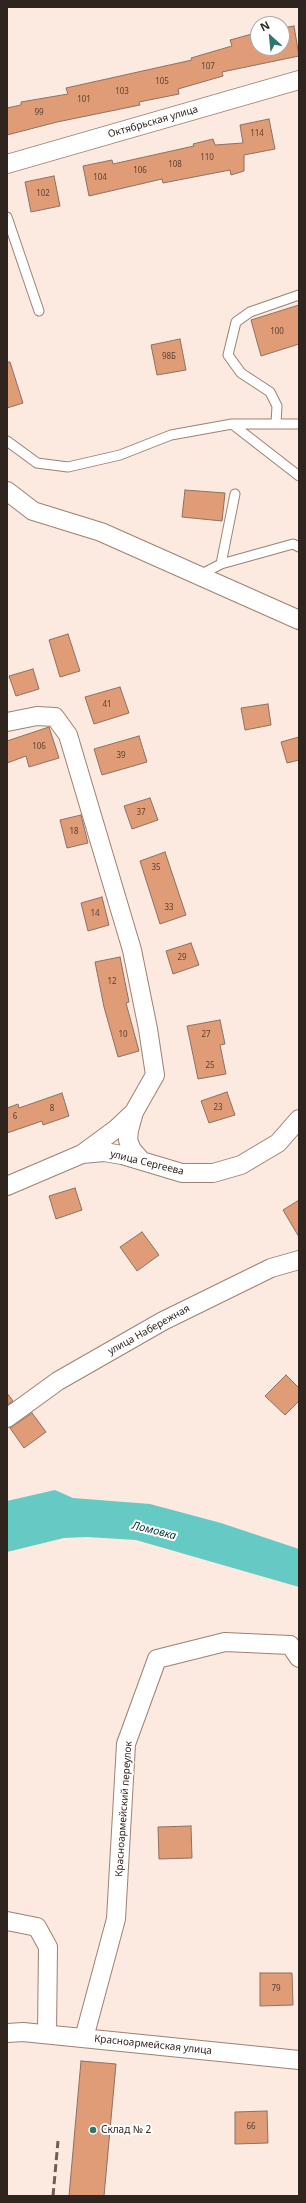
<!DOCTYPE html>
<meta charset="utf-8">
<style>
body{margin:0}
#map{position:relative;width:306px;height:2203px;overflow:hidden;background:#fce9df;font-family:"Noto Sans",sans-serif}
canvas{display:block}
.frame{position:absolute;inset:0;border:8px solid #30241e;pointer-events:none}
.north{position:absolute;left:250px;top:16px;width:40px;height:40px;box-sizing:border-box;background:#fff;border:1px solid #aca7a5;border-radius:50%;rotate:333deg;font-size:11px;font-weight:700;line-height:16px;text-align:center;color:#30241e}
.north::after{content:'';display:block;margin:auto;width:14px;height:18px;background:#2d7672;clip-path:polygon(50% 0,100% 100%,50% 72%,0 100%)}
</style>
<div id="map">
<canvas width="306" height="2203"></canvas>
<div class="frame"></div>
<div class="north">N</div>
</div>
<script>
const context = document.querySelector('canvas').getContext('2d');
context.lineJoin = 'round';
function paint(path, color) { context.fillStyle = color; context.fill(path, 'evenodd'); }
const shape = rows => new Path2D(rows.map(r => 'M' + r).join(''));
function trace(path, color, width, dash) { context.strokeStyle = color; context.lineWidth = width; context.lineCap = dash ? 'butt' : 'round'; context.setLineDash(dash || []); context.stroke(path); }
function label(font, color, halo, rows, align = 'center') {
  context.font = font + ' "Noto Sans",sans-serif'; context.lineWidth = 4; context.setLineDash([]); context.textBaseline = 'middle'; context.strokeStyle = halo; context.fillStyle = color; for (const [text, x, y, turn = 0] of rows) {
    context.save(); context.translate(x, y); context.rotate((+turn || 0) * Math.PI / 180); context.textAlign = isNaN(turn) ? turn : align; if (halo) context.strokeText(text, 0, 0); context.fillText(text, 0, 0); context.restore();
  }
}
paint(shape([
 [55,1490,73,1498,150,1504,221,1523,299,1549,299,1587,136,1540,87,1537,64,1538,7,1552,7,1501]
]), '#66cac4');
const building = shape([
 [294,26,299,56,222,72,223,76,178,89,179,94,139,102,140,105,57,122,7,135,7,108,21,105,21,102,68,94,66,88,192,60,191,58,232,46,230,40,252,34,255,48,282,48,282,28,294,26],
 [269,119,275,149,244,155,244,171,231,175,230,170,163,183,162,179,89,196,83,166,112,160,113,164,194,146,193,144,213,139,215,145,243,143,240,125,269,119],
 [54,176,60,206,31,212,25,182,54,176],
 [299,305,299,344,261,356,251,320,299,305],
 [180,339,186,370,157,375,151,345,180,339],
 [7,362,10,362,23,403,7,408,7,362],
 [185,490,225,493,222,521,182,517,185,490],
 [68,634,80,671,60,677,49,640,68,634],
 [33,669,39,689,16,696,9,676,33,669],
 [120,687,129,713,94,724,85,697,120,687],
 [268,704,271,725,245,730,241,708,268,704],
 [49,727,59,758,29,767,26,756,7,763,7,741,49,727],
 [139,736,147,762,102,775,94,749,139,736],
 [299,737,299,760,287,763,281,742,299,737],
 [150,798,158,820,132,829,124,806,150,798],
 [81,815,88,843,67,848,60,820,81,815],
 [165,852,186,915,160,924,140,861,165,852],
 [102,897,109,925,88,931,81,903,102,897],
 [191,943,199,965,173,974,166,951,191,943],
 [120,957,129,1002,126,1003,139,1051,118,1057,104,1007,95,962,120,957],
 [220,1020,225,1044,220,1045,226,1074,198,1079,187,1026,220,1020],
 [227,1092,235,1115,209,1123,201,1101,227,1092],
 [62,1093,69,1116,43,1125,42,1121,7,1133,7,1108,18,1104,19,1108,62,1093],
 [75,1188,82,1210,56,1219,49,1196,75,1188],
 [299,1200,299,1237,283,1210,299,1200],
 [142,1232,159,1255,137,1271,120,1247,142,1232],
 [286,1375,299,1388,299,1401,285,1415,265,1396,286,1375],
 [7,1393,13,1401,7,1405,7,1393],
 [32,1413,46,1432,24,1448,10,1428,32,1413],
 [191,1826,192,1858,159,1859,158,1827,191,1826],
 [260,1973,292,1973,293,2005,260,2006,260,1973],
 [81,2061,116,2064,104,2196,69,2196,81,2061],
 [267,2111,268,2143,235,2144,235,2112,267,2111]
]);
paint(building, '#df9c77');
trace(building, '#8c7162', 1);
const service = shape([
 [7,217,39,311],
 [276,423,277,406,270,392,241,373,228,355,236,322,250,312,299,295],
 [232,424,299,476],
 [7,441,37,463,68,467,120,455,171,435,232,424,299,424],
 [221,564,235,494],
 [198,576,221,564,293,544,299,547]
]);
const minor = shape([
 [7,164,299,80],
 [7,491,33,511,101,532,299,620],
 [7,722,37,716,55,717,68,735,132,950,148,1029,155,1075,134,1112,116,1129,82,1154],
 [134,1112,129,1130,128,1140,132,1150,140,1159],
 [7,1186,82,1154,104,1152,122,1155,182,1173,213,1173,241,1165,278,1143,299,1119],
 [7,1418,58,1381,163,1321,271,1268,299,1260],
 [7,1921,37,1927,48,1947,47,2034],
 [7,2033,23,2032,299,2060],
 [84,2038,116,1919,126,1744,157,1659,225,1642,290,1645,299,1658]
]);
trace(service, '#9e8172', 11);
trace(minor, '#9e8172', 20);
trace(service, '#fff', 9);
trace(minor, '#fff', 18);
trace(shape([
 [53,2196,58,2141]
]), '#6d5f58', 3, [8, 4]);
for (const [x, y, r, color] of [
 [93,2130,4,"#2d7672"]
]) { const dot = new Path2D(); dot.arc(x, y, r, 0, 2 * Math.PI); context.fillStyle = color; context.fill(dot); trace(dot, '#fff', 1.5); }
label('8px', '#5c4234', null, [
 ["107",208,67],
 ["105",162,82],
 ["103",122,92],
 ["101",84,100],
 ["99",39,113],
 ["114",257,134],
 ["110",207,158],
 ["108",175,165],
 ["106",140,171],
 ["104",100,178],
 ["102",43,194],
 ["100",277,332],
 ["98Б",169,357],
 ["41",107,705],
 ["106",39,747],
 ["39",121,756],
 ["37",141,813],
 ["18",74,832],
 ["35",156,868],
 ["33",169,908],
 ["14",95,914],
 ["29",182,958],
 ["12",112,982],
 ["10",123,1035],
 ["27",206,1035],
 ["25",210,1066],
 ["23",218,1108],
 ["8",52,1109],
 ["6",15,1117],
 ["79",276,1989],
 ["66",251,2127]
]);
label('10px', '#30241e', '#fff', [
 ["Октябрьская улица",153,122,-16],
 ["улица Сергеева",147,1163,14],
 ["улица Набережная",149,1330,-29],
 ["Красноармейский переулок",124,1809,-86],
 ["Красноармейская улица",153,2045,6]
]);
label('10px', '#30241e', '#fff', [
 ["Склад № 2",101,2130]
], 'left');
label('italic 11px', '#013431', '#fff', [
 ["Ломовка",154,1531,14]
]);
</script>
